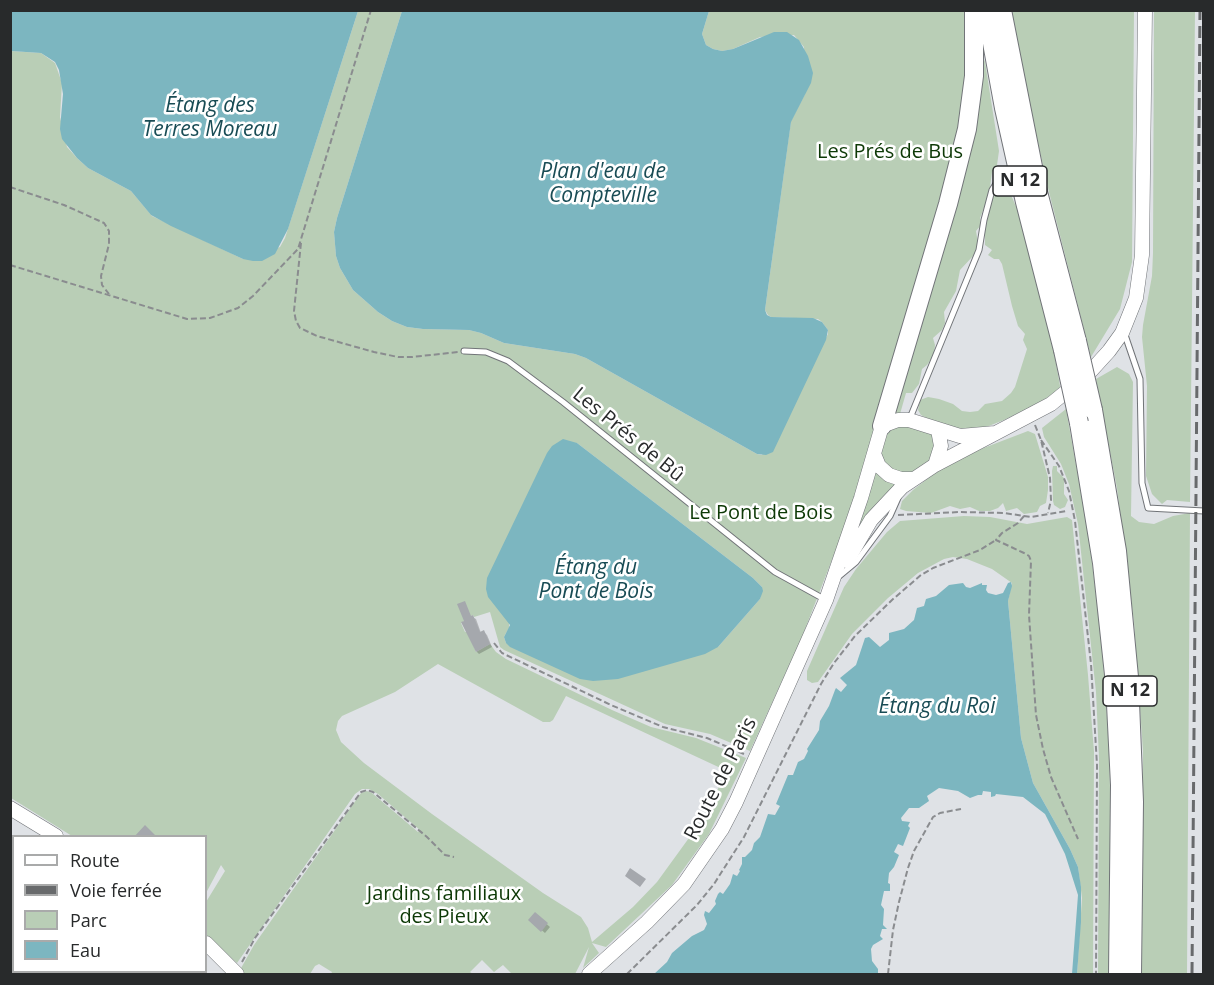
<!DOCTYPE html>
<meta charset="utf-8">
<style>
body{margin:0}
#map{position:relative;width:1214px;height:985px;overflow:hidden;background:#dfe2e6;font-family:"Open Sans",sans-serif}
canvas{display:block}
.frame{position:absolute;inset:0;border:12px solid #282a2b;pointer-events:none}
.legend{position:absolute;left:12px;top:835px;width:195px;height:138px;box-sizing:border-box;background:#fff;border:2px solid #a9aaaa;margin:0;padding:8px 10px;list-style:none;font-size:18px;color:#282a2b}
.legend li{display:flex;align-items:center;gap:12px;height:30px}
.legend b{width:30px;border:2px solid #a9aaaa}
</style>
<div id="map">
<canvas width="1214" height="985"></canvas>
<div class="frame"></div>
<ul class="legend">
<li><b style="height:8px;background:#fff"></b>Route</li>
<li><b style="height:8px;background:#686a6c"></b>Voie ferrée</li>
<li><b style="height:16px;background:#b9ceb6"></b>Parc</li>
<li><b style="height:16px;background:#7cb6c0"></b>Eau</li>
</ul>
</div>
<script>
const context = document.querySelector('canvas').getContext('2d');
context.lineJoin = 'round';
function paint(path, color) { context.fillStyle = color; context.fill(path, 'evenodd'); }
const shape = rows => new Path2D(rows.map(r => 'M' + r).join(''));
function trace(path, color, width, dash) { context.strokeStyle = color; context.lineWidth = width; context.lineCap = dash ? 'butt' : 'round'; context.setLineDash(dash || []); context.stroke(path); }
function label(font, color, halo, rows, align = 'center') {
  context.font = font + ' "Open Sans",sans-serif'; context.lineWidth = 5; context.setLineDash([]); context.textBaseline = 'middle'; context.strokeStyle = halo; context.fillStyle = color; for (const [text, x, y, turn = 0] of rows) {
    context.save(); context.translate(x, y); context.rotate((+turn || 0) * Math.PI / 180); context.textAlign = isNaN(turn) ? turn : align; if (halo) context.strokeText(text, 0, 0); context.fillText(text, 0, 0); context.restore();
  }
}
paint(shape([
 [358,11,402,11,337,218,334,232,336,256,340,268,353,290,378,312,392,321,407,327,423,329,469,330,481,333,504,343,575,354,586,358,757,454,762,455,828,334,828,330,822,322,818,319,771,317,768,315,765,310,791,121,805,94,804,47,794,35,760,37,733,49,722,51,713,49,706,45,702,34,709,11,968,11,969,33,962,120,856,498,802,637,750,751,710,734,665,724,504,650,500,647,490,612,474,617,473,615,461,623,465,632,468,631,476,652,490,644,496,652,506,659,612,710,651,727,696,738,746,758,709,834,672,885,606,947,592,943,599,953,583,968,589,947,575,974,512,974,503,965,494,972,482,960,470,972,473,974,331,974,332,972,319,964,315,966,310,974,244,974,240,970,254,945,361,793,367,791,372,793,418,832,420,830,378,794,369,789,362,789,355,794,237,963,206,936,206,902,225,871,221,865,206,893,206,836,72,836,11,798,10,51,41,53,55,63,62,83,60,117,67,147,77,158,88,168,131,191,152,216,243,259,280,247,285,238],
 [577,443,753,578,762,587,760,599,718,647,506,643,504,637,506,633,509,628,509,623],
 [438,664,543,722,550,722,553,720,566,696,727,771,702,820,657,882,633,907,592,942,588,928,581,917,543,893,432,814,364,763,341,742,336,730,338,721,342,716,395,692],
 [1012,11,1134,11,1132,262,1120,309,1091,357,1049,192,1021,67],
 [1154,11,1195,11,1190,502,1167,500,1162,504,1152,494,1146,476,1147,386,1142,337,1143,325,1152,276,1153,253],
 [981,52,985,62,999,151,997,165,992,172,989,195,980,218,981,225,976,231,978,243,974,255,960,270,956,291,944,312,945,323,942,330,933,338,935,345,934,355,927,365,922,369,919,384,912,393,906,393,900,414,893,416],
 [1007,186,1018,211,1031,262,1052,341,1060,386,1059,390,1035,405,1004,420,981,429,958,429,936,423,921,415,918,410,920,400,928,397,939,399,953,404,962,411,970,412,978,411,985,404,1002,401,1011,393,1015,387,1027,349,1023,340,1025,334,1018,326,1012,306,1002,264,999,259,994,259,988,255,992,250,985,245,985,225,992,196,1000,187],
 [1117,367,1129,374,1133,382,1131,516,1139,522,1154,524,1173,516,1190,513,1187,974,1142,974,1143,751,1134,622,1117,488,1096,379],
 [1066,409,1089,537,1102,646,1109,747,1111,828,1109,974,1098,974,1099,758,1096,692,1078,524,1069,484,1061,464,1044,437,1042,428],
 [903,424,929,431,936,440,931,460,918,471,904,474,887,468,880,456,887,430],
 [1028,431,1035,434,1048,477,1048,490,1046,503,1040,506,1037,512,1024,514,1017,508,1006,511,1003,503,998,508,990,511,979,511,970,507,960,509,950,506,931,513,906,511,900,509,902,501,913,490,940,469,968,454],
 [1053,466,1057,466,1057,471,1064,478,1064,494,1068,500,1065,507,1060,509,1054,505,1053,501,1052,471],
 [874,467,902,483,855,538],
 [964,516,990,517,1027,524,1067,517,1072,520,1088,675,1094,752,1093,974,1077,974,1082,898,1078,867,1070,849,1033,783,1021,738,1008,601,1012,583,992,569,967,559,953,557,944,559,918,573,888,598,852,634,818,682,812,683,807,680,807,671,844,587,856,569,887,532,900,521]
]), '#b9ceb6');
paint(shape([
 [11,10,358,11,288,229,275,254,262,261,253,261,243,259,171,226,151,215,131,191,88,168,77,158,62,139,60,129,63,94,59,70,55,62,41,53,11,51],
 [402,11,709,11,702,34,706,45,713,49,722,51,733,49,774,32,787,32,799,40,808,56,813,73,811,83,791,122,765,310,767,315,771,317,813,318,822,322,828,330,826,340,773,452,766,455,757,454,586,358,575,354,504,343,481,333,469,330,423,329,407,327,392,321,378,312,353,290,340,268,336,256,334,232,337,218],
 [563,439,577,443,753,578,762,587,763,591,760,599,718,647,705,654,618,679,593,681,580,679,510,647,506,643,504,637,510,625,488,597,486,589,487,578,547,453,552,446],
 [1011,582,1012,586,1008,601,1021,738,1033,783,1070,849,1078,867,1081,887,1081,922,1077,974,1072,974,1078,895,1065,854,1045,814,1023,797,996,794,995,796,991,797,991,792,983,791,982,795,978,795,970,798,958,791,939,788,927,796,929,801,919,808,909,808,901,818,902,821,910,822,908,826,910,828,903,846,898,844,894,852,899,855,894,867,889,873,888,883,890,884,890,891,884,891,881,905,884,909,883,925,887,929,882,929,880,936,883,939,873,945,871,949,872,961,878,969,878,974,654,974,667,962,672,953,692,936,704,930,707,924,704,915,705,911,709,913,716,904,715,901,718,894,720,892,723,894,730,884,733,874,737,876,740,871,739,870,742,864,742,857,745,857,752,850,754,843,760,837,768,814,775,815,780,806,776,804,788,775,793,775,798,762,804,759,808,751,807,749,819,730,820,721,829,706,835,690,836,688,841,692,847,685,840,678,856,665,865,638,869,637,880,647,889,640,889,633,904,629,914,620,917,608,924,606,926,599,936,596,949,585,963,583,966,587,970,588,982,583,982,585,987,585,986,590,988,593,996,595,1003,593,1008,583]
]), '#7cb6c0');
paint(shape([
 [472,617,476,619,481,633,484,632,487,635,492,647,479,654,477,652],
 [535,914,550,927,545,933,530,920]
]), '#0003');
paint(shape([
 [465,601,471,616,473,615,480,632,484,630,490,644,476,652,461,622,464,621,457,604],
 [145,825,157,837,134,837],
 [630,868,646,879,640,887,625,876],
 [535,912,548,923,541,932,528,920]
]), '#a5a8ad');
const lane = shape([
 [1124,332,1140,379,1142,483,1148,508,1204,511],
 [464,351,486,352,508,361,563,402,775,572,824,599],
 [910,418,979,250,984,220,992,190,997,182,1004,176],
 [838,577,856,562,890,516,898,498]
]);
const secondary = shape([
 [874,454,879,466,889,475,901,479,913,479],
 [935,465,941,446,938,430],
 [847,561,871,520,902,487,935,465,1051,404,1089,373,1109,351,1122,333,1136,298,1142,255,1145,10],
 [10,808,56,836],
 [206,943,237,974],
 [589,974,647,922,684,884,722,829,736,802,826,600,861,498,882,426,898,420,909,420,960,436,995,433]
]);
const highway = shape([
 [986,10,1004,108,1025,202,1063,350],
 [1002,10,1038,192,1077,341],
 [1093,410,1117,551,1129,677,1134,802,1132,974],
 [1079,423,1102,563,1115,684,1120,785,1118,974],
 [882,426,948,204,967,129,974,76,974,10]
]);
trace(lane, '#717478', 7);
trace(secondary, '#717478', 15);
trace(highway, '#717478', 20);
trace(shape([
 [10,187,64,205,104,223,109,231,109,244,101,276,102,285,109,294],
 [301,243,294,311,296,321,300,328,317,336,374,352,398,357,412,357,458,352],
 [10,265,187,319,210,318,238,308,253,296,298,249,371,10],
 [1035,425,1041,440,1050,478,1051,500,1048,513],
 [1041,440,1059,466,1069,491,1075,521,1091,664,1097,765,1096,974],
 [898,515,960,512,1004,513,1031,517,1066,511],
 [1024,516,1018,523,1002,533,996,540,1024,553,1029,556,1031,561,1029,615,1036,715,1043,749,1051,777,1078,839],
 [494,643,502,653,611,705,663,727,707,738,744,754],
 [242,962,255,938,361,792,367,790,373,792,427,837,445,855,454,857],
 [627,974,697,905,714,884,744,837,821,684,834,663,855,636,892,600,921,575,933,568,980,550,996,540],
 [888,974,893,930,899,902,908,868,914,851,933,817,940,813,961,809]
]), '#8a8c8f', 2, [6, 3]);
trace(lane, '#fff', 5);
trace(secondary, '#fff', 14);
trace(highway, '#fff', 18);
trace(shape([
 [1192,974,1200,10]
]), '#686a6c', 3, [12, 6]);
const highwayBridge = shape([
 [1077,341,1093,410],
 [1063,350,1079,423]
]);
trace(highwayBridge, '#717478', 20, []);
trace(highwayBridge, '#fff', 18);
for (const [x, y, w] of [
 [1020,181,54],
 [1130,691,54]
]) { const box = new Path2D(); box.roundRect(x - w / 2, y - 15, w, 30, 4.5); context.fillStyle = '#fff'; context.fill(box); trace(box, '#282a2b', 1.5); }
label('bold 18px', '#282a2b', null, [
 ["N 12",1020,181],
 ["N 12",1130,691]
]);
label('20px', '#0d3906', '#fff', [
 ["Les Prés de Bus",890,152],
 ["Le Pont de Bois",761,513],
 ["Jardins familiaux",444,894],
 ["des Pieux",444,917]
]);
label('20px', '#282a2b', '#fff', [
 ["Les Prés de Bû",628,435,39],
 ["Route de Paris",721,779,-63]
]);
label('italic 21px', '#194c55', '#fff', [
 ["Étang des",210,106],
 ["Terres Moreau",210,130],
 ["Plan d'eau de",603,172],
 ["Compteville",603,196],
 ["Étang du",596,568],
 ["Pont de Bois",596,592],
 ["Étang du Roi",937,707]
]);
</script>
